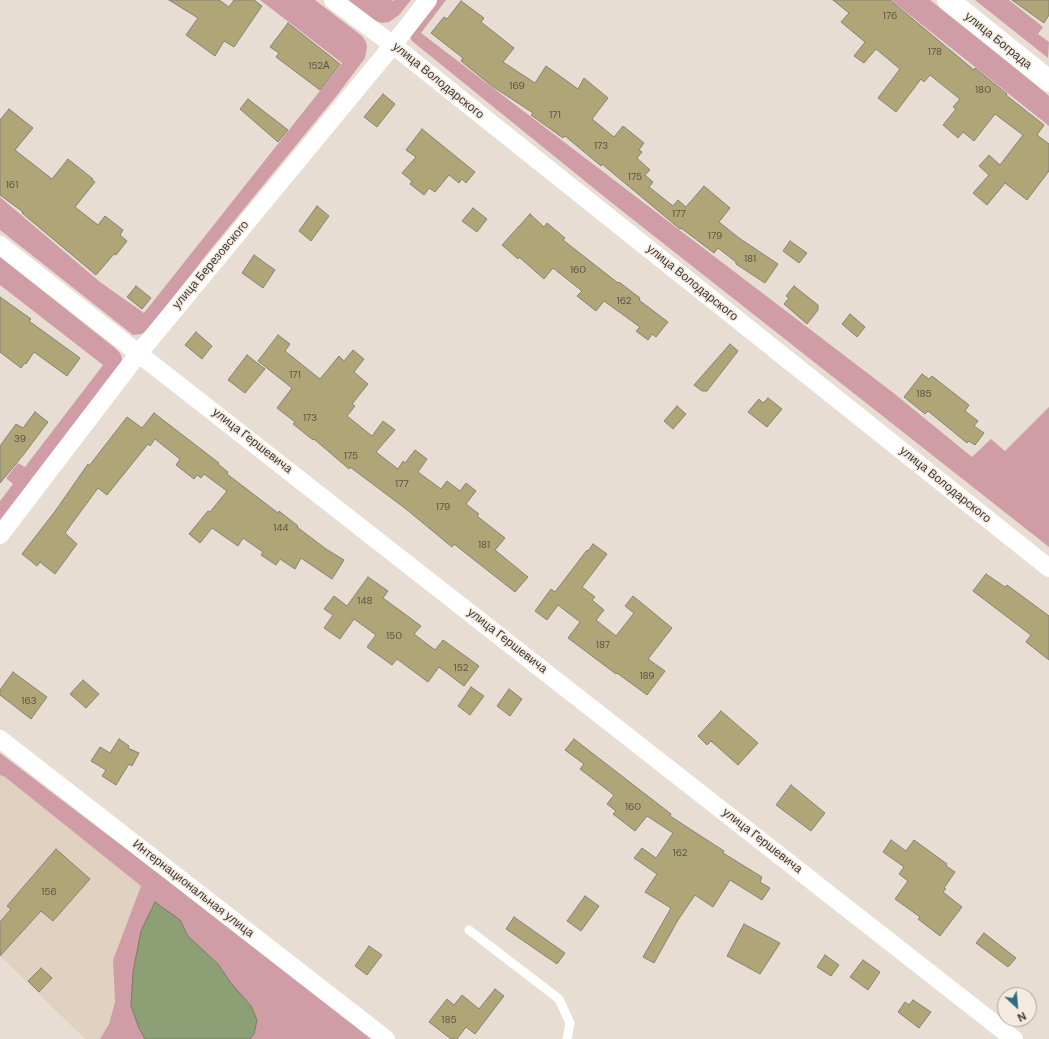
<!DOCTYPE html>
<meta charset="utf-8">
<style>
body{margin:0}
#map{position:relative;width:1049px;height:1039px;overflow:hidden;background:#e7ddd2;font-family:"DM Sans",sans-serif}
canvas{display:block}
.north{position:absolute;left:997px;top:987px;width:40px;height:40px;box-sizing:border-box;background:#f5eadf;border:1px solid #aba39b;border-radius:50%;rotate:154deg;font-size:11px;font-weight:700;line-height:16px;text-align:center;color:#3d3935}
.north::after{content:'';display:block;margin:auto;width:14px;height:18px;background:#2a6e7f;clip-path:polygon(50% 0,100% 100%,50% 72%,0 100%)}
</style>
<div id="map">
<canvas width="1049" height="1039"></canvas>
<div class="north">N</div>
</div>
<script>
const context = document.querySelector('canvas').getContext('2d');
context.lineJoin = 'round';
function paint(path, color) { context.fillStyle = color; context.fill(path, 'evenodd'); }
const shape = rows => new Path2D(rows.map(r => 'M' + r).join(''));
function trace(path, color, width, dash) { context.strokeStyle = color; context.lineWidth = width; context.lineCap = dash ? 'butt' : 'round'; context.setLineDash(dash || []); context.stroke(path); }
function label(font, color, halo, rows, align = 'center') {
  context.font = font + ' "DM Sans",sans-serif'; context.lineWidth = 3; context.setLineDash([]); context.textBaseline = 'middle'; context.strokeStyle = halo; context.fillStyle = color; for (const [text, x, y, turn = 0] of rows) {
    context.save(); context.translate(x, y); context.rotate((+turn || 0) * Math.PI / 180); context.textAlign = isNaN(turn) ? turn : align; if (halo) context.strokeText(text, 0, 0); context.fillText(text, 0, 0); context.restore();
  }
}
paint(shape([
 [0,775,5,777,141,886,113,960,115,1002,109,1024,100,1039,85,1039,0,956]
]), '#e1d1c1');
paint(shape([
 [260,0,315,0,362,36,366,42,367,47,365,58,338,94,211,249,148,329,142,334,133,335,0,230,0,197,100,282,144,313,342,63],
 [344,0,391,0,393,1,394,0,411,0,399,15,389,22,382,23,371,20],
 [433,0,446,0,421,33,891,391,972,457,991,439,1005,451,1049,407,1049,547,612,203,412,41,409,35],
 [891,0,930,0,1011,64,1049,96,1049,126],
 [975,0,1009,0,1043,27,1038,34,1049,42,1048,58],
 [0,257,115,348,120,353,122,358,122,364,0,521,0,501,13,484,6,478,18,463,25,467,103,365,0,285],
 [0,753,146,864,384,1039,250,1039,254,1034,231,983,218,964,188,936,180,920,139,1028,145,1039,100,1039,109,1024,115,1002,113,960,141,886,5,777,0,775]
]), '#d09da6');
const water = shape([
 [155,902,180,920,188,936,218,964,231,983,251,1006,257,1020,254,1034,250,1039,145,1039,139,1028,131,1006,133,972,141,931,155,902]
]);
paint(water, '#8c9f75');
trace(water, '#748062', 1);
const building = shape([
 [169,0,219,0,229,7,234,0,254,0,262,6,234,47,224,41,215,56,186,35,198,18,169,0],
 [833,0,890,0,974,70,975,68,1007,94,1006,95,1044,125,1037,135,1049,144,1049,171,1027,200,1005,183,987,205,973,193,989,175,979,166,989,155,1000,165,1023,135,995,114,974,141,963,132,958,138,943,125,956,109,953,107,960,99,930,75,924,82,921,79,896,112,878,98,900,69,876,49,864,63,854,56,865,42,841,22,849,13,833,0],
 [1012,0,1049,0,1049,15,1044,23,1012,0],
 [461,1,484,18,481,22,514,48,503,62,535,83,546,66,578,89,584,78,608,98,592,119,614,137,623,126,644,143,639,150,642,152,637,158,650,170,645,175,653,182,649,187,673,206,678,200,686,207,704,186,730,208,719,222,739,238,778,264,765,283,736,264,736,262,718,248,714,253,681,228,680,229,602,164,601,166,565,136,563,138,531,115,533,113,492,86,461,61,463,58,431,33,444,17,447,19,461,1],
 [288,23,340,64,320,90,276,57,279,53,270,47,288,23],
 [383,94,395,104,377,127,364,117,383,94],
 [248,99,288,130,278,142,240,109,248,99],
 [9,109,33,128,15,150,52,179,68,159,93,179,92,180,95,182,75,207,98,225,105,216,123,230,120,235,127,241,116,255,114,254,96,275,22,213,23,212,0,195,0,120,9,109],
 [422,129,475,172,466,183,462,179,459,183,449,175,435,192,429,188,424,195,410,184,412,181,402,173,416,157,406,150,422,129],
 [317,206,329,216,311,241,299,231,317,206],
 [473,208,487,219,477,232,462,221,473,208],
 [530,214,544,227,547,223,565,238,563,240,618,283,619,282,640,298,639,300,668,322,656,337,652,334,648,340,636,331,640,327,604,301,596,311,577,296,582,291,553,268,544,279,519,257,518,259,502,245,530,214],
 [790,241,807,253,799,263,783,251,790,241],
 [254,255,275,270,263,288,242,273,254,255],
 [136,286,151,298,142,309,127,297,136,286],
 [794,286,818,305,818,310,807,324,784,304,789,298,786,296,794,286],
 [0,297,31,319,29,321,80,358,67,376,34,352,26,364,25,363,21,368,0,352,0,297],
 [850,314,865,327,857,337,842,324,850,314],
 [196,332,212,346,202,359,185,345,196,332],
 [278,335,290,344,285,351,320,379,339,356,344,361,353,350,364,359,354,372,368,384,352,404,355,406,347,416,372,436,383,421,395,430,376,452,398,469,403,461,405,463,415,450,427,459,418,472,441,489,447,481,460,491,466,483,476,491,466,504,479,514,477,516,505,538,495,550,528,577,515,592,454,544,452,547,406,509,350,467,349,469,314,439,313,440,293,424,295,422,277,408,292,388,258,361,278,335],
 [730,344,738,351,707,391,702,391,694,385,730,344],
 [247,355,265,369,245,393,228,380,247,355],
 [922,374,929,379,932,376,969,405,965,411,978,421,974,426,984,433,975,445,969,441,967,443,928,411,925,414,904,397,922,374],
 [768,398,782,409,767,427,748,412,759,399,763,403,768,398],
 [677,406,686,414,673,429,664,421,677,406],
 [35,412,48,422,24,454,0,483,0,446,16,424,23,428,35,412],
 [154,413,219,463,218,464,228,472,227,474,278,513,279,511,298,526,297,527,326,549,344,560,332,579,301,558,295,569,280,559,276,565,261,555,263,552,243,538,238,546,212,528,200,543,189,534,208,511,210,512,227,491,204,474,201,478,197,475,194,479,176,465,180,459,155,439,150,446,148,444,107,495,98,488,65,533,77,544,55,574,40,562,37,566,22,554,56,510,88,464,89,466,127,417,142,428,154,413],
 [593,544,607,554,582,587,595,597,592,600,604,610,596,620,616,636,634,613,625,606,633,596,672,628,648,659,665,671,647,695,617,673,616,674,568,638,580,622,558,605,547,620,535,611,551,589,555,592,587,550,588,551,593,544],
 [986,574,1005,587,1007,585,1049,616,1049,660,1026,642,1031,635,973,591,986,574],
 [368,577,388,591,383,598,421,626,414,634,435,650,443,640,479,666,464,686,439,667,428,682,397,659,392,665,367,647,376,635,354,619,340,639,324,628,333,615,324,609,334,596,347,606,368,577],
 [13,672,47,697,31,719,0,695,0,690,13,672],
 [83,680,99,694,86,708,70,694,83,680],
 [471,687,484,696,470,715,458,706,471,687],
 [509,689,522,699,510,716,497,706,509,689],
 [721,711,758,743,738,765,711,741,707,745,698,736,721,711],
 [119,739,129,746,128,748,139,753,132,766,129,764,116,785,102,776,106,770,91,761,100,747,110,753,119,739],
 [574,739,671,814,670,816,724,851,723,853,762,877,760,882,770,888,762,900,730,880,713,907,695,895,678,920,654,963,643,957,671,908,645,892,657,874,634,858,642,848,656,858,673,833,647,816,635,831,613,814,616,811,607,804,614,795,580,769,584,764,565,750,574,739],
 [791,785,825,813,811,831,776,805,791,785],
 [891,840,906,851,914,840,947,864,946,866,955,872,944,888,946,889,943,892,962,907,940,936,918,919,920,917,895,899,908,881,899,874,904,867,883,852,891,840],
 [56,849,90,879,53,921,41,911,0,956,0,922,11,909,7,906,56,849],
 [585,896,599,906,581,931,567,921,585,896],
 [514,917,565,953,557,964,506,929,514,917],
 [744,924,780,943,760,974,727,956,744,924],
 [984,933,1016,958,1008,967,976,943,984,933],
 [369,946,382,955,367,975,355,966,369,946],
 [825,955,839,965,831,976,817,967,825,955],
 [863,960,880,972,868,990,850,977,863,960],
 [41,968,52,978,39,992,28,981,41,968],
 [495,989,504,996,475,1034,466,1027,457,1039,451,1039,429,1022,447,999,454,1005,462,995,479,1009,495,989],
 [913,1000,931,1012,919,1028,898,1012,905,1002,909,1005,913,1000]
]);
paint(building, '#afa577');
trace(building, '#868377', 1);
trace(shape([
 [469,930,559,999,570,1023,567,1039]
]), '#fff', 9);
trace(shape([
 [333,0,393,45,1049,568],
 [0,245,1014,1039],
 [0,535,139,353,393,45,428,0],
 [0,739,386,1039]
]), '#fff', 18);
trace(shape([
 [948,0,1049,81]
]), '#fff', 22);
label('10px', '#5a5446', null, [
 ["176",890,16],
 ["178",935,52],
 ["152А",319,66],
 ["169",517,86],
 ["180",983,90],
 ["171",555,115],
 ["173",601,146],
 ["175",635,177],
 ["161",12,185],
 ["177",679,214],
 ["179",715,236],
 ["181",750,259],
 ["160",578,270],
 ["162",624,301],
 ["171",295,375],
 ["185",924,394],
 ["173",310,418],
 ["39",20,439],
 ["175",351,456],
 ["177",402,484],
 ["179",443,507],
 ["144",281,528],
 ["181",484,545],
 ["148",365,601],
 ["150",394,636],
 ["187",603,645],
 ["152",461,668],
 ["189",647,676],
 ["163",29,701],
 ["160",633,807],
 ["162",680,853],
 ["156",49,892],
 ["185",449,1020]
]);
label('12px', '#3d3935', '#f5eadf', [
 ["улица Бограда",998,41,39],
 ["улица Володарского",438,81,39],
 ["улица Березовского",211,265,-50],
 ["улица Володарского",692,283,39],
 ["улица Гершевича",252,441,38],
 ["улица Володарского",945,485,39],
 ["улица Гершевича",507,641,38],
 ["улица Гершевича",762,841,38],
 ["Интернациональная улица",193,889,38]
]);
</script>
